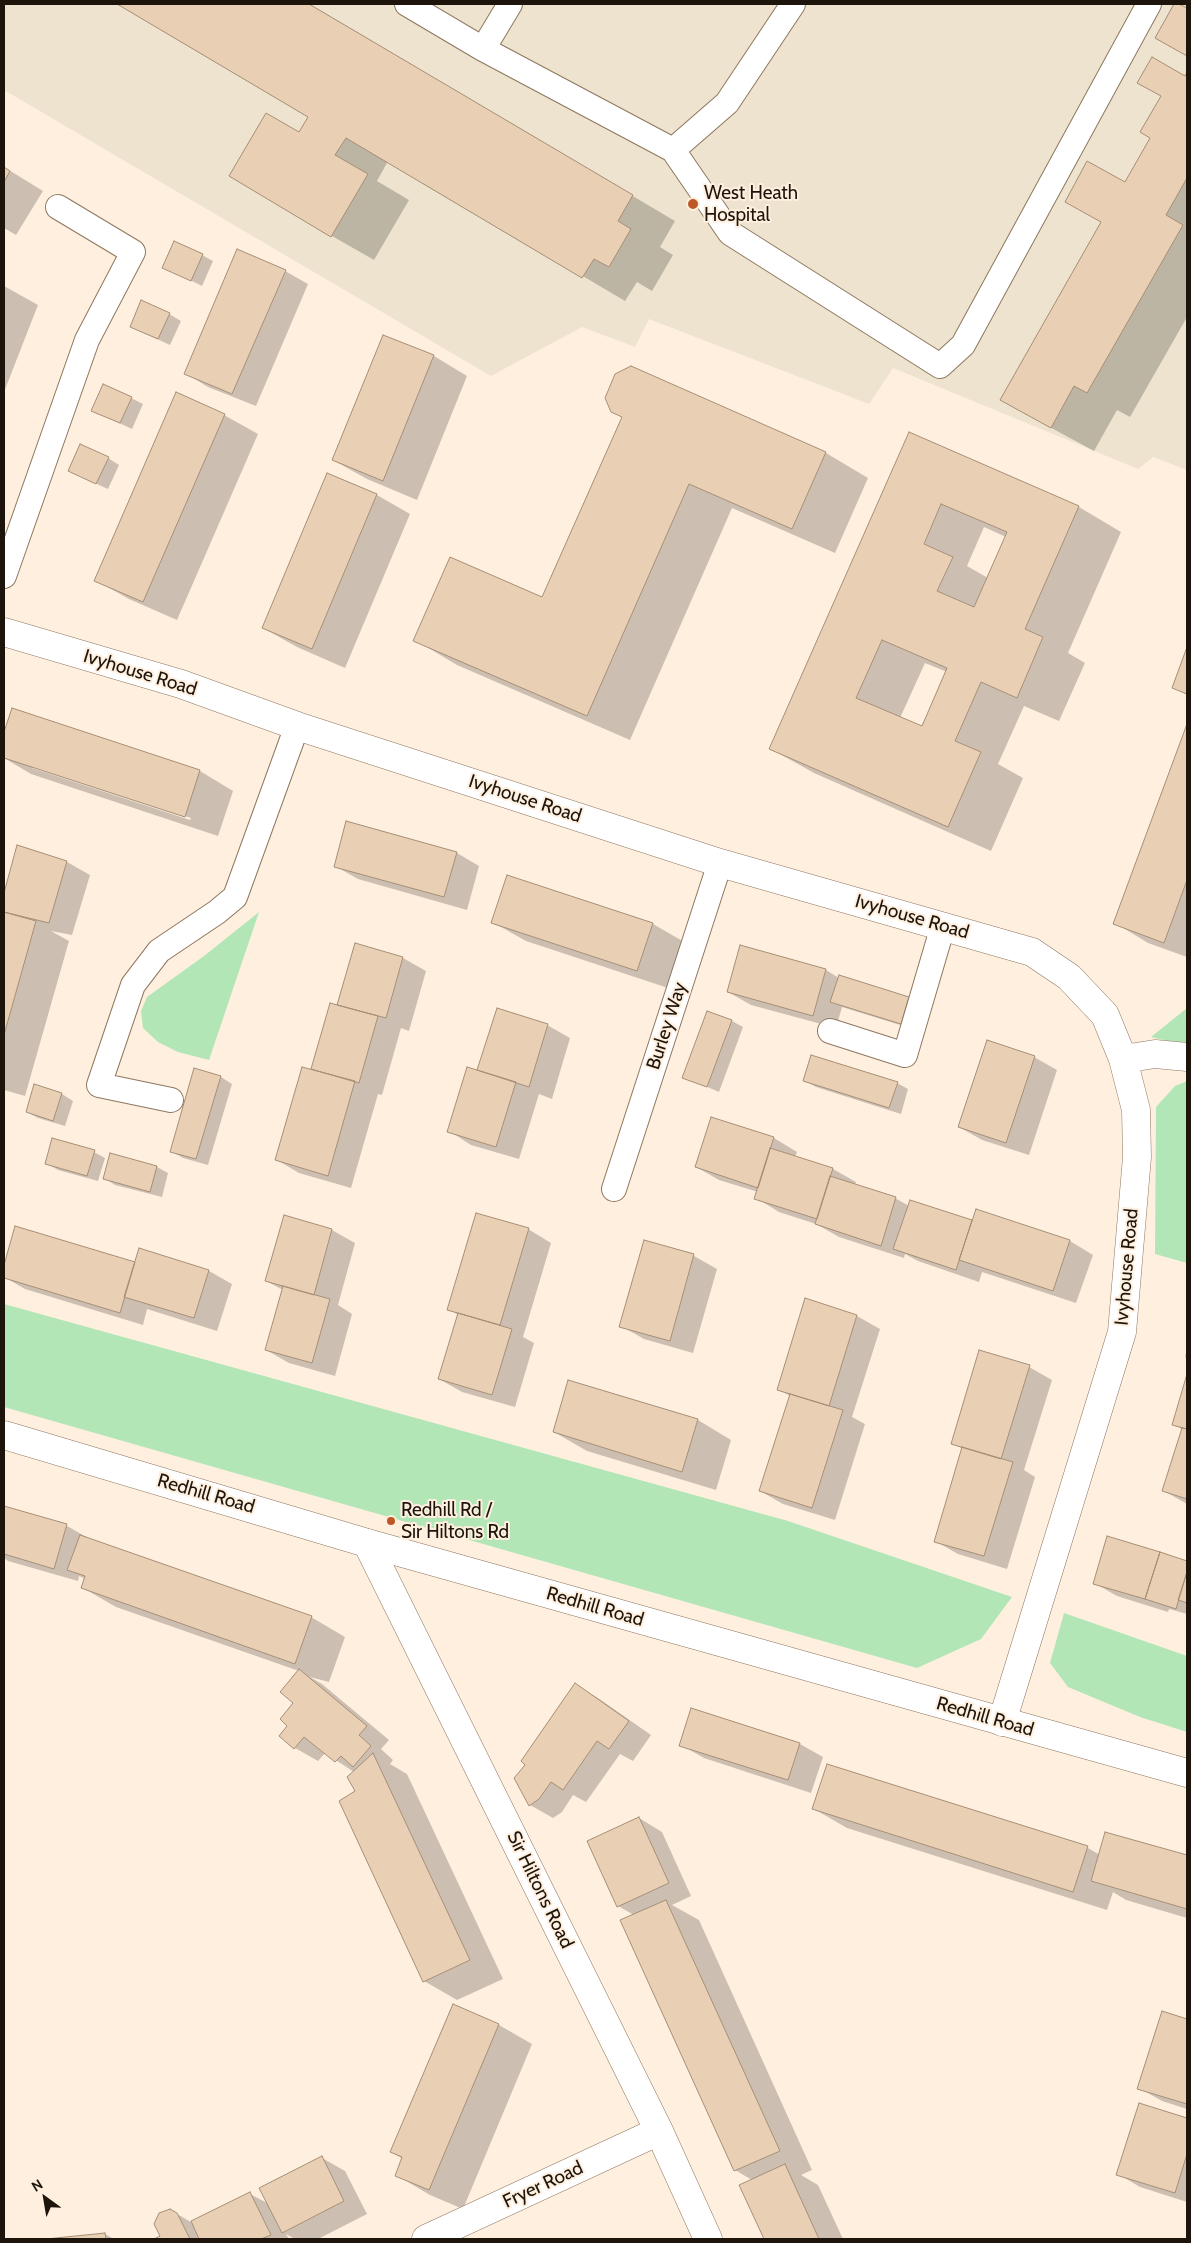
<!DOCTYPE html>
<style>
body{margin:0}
#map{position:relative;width:1191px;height:2243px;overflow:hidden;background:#ffefdf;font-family:Cabin,sans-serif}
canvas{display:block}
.frame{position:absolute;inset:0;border:5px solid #1d150b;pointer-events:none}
.north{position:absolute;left:20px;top:2173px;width:50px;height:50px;-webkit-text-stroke:4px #ffefdf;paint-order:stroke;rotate:328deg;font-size:14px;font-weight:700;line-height:20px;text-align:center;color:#1d150b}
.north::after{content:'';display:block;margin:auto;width:18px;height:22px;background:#1d150b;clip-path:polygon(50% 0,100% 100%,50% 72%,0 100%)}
</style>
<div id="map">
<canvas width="1191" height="2243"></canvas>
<div class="frame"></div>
<div class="north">N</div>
</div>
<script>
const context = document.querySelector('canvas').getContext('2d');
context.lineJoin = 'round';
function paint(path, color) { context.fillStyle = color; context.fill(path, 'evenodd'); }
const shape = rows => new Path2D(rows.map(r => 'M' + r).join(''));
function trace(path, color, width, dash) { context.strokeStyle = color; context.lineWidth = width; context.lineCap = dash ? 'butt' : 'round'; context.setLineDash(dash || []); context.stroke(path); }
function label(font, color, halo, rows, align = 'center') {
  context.font = font + ' Cabin,sans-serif'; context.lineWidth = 4; context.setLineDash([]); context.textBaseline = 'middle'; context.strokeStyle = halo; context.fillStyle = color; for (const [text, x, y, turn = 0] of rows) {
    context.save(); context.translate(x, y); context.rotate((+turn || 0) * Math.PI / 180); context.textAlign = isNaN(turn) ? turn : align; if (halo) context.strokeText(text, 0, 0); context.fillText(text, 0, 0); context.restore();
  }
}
paint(shape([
 [4,4,1187,4,1187,470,1153,457,1138,469,893,368,869,404,649,319,635,347,582,327,491,376,4,90]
]), '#ede3ce');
paint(shape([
 [259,912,209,1060,178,1052,158,1042,143,1028,141,1011,147,997,204,956],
 [1187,1008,1187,1046,1151,1037],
 [1187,1081,1187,1263,1155,1254,1156,1107,1175,1086],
 [4,1304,788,1521,1012,1597,981,1639,917,1668,4,1407],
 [1064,1613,1187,1656,1187,1732,1140,1717,1068,1687,1050,1663]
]), '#b2e6b6');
paint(shape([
 [120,4,308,4,675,221,660,247,673,255,652,291,637,282,625,301,388,161,377,181,409,200,374,260,332,236,300,133,310,116],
 [1187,74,1187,317,1130,417,1117,410,1094,451,1044,424,1125,184],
 [4,167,43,191,16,235,4,228],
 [202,255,213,261,202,286,164,267],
 [285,271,308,284,256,406,208,387,185,373],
 [4,286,38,305,4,392],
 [169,314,181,321,170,345,131,327],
 [384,336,434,356,467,376,417,500,367,479,333,460],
 [631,368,826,453,868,478,835,553,732,508,630,740,457,665,415,640,543,599,623,417],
 [131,398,143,404,132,429,93,411],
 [224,415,258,434,177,620,129,599,95,580],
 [910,434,1079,507,1121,532,1068,653,1085,663,1059,721,1024,706,998,764,1023,778,991,851,814,773,771,749],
 [984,527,1006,537,988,578,967,566],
 [925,663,947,672,922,728,900,718],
 [108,458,119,465,108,489,81,477],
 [328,474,377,495,410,514,345,668,297,647,263,628],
 [1187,651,1187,695,1173,687],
 [12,709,200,771,233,791,218,836,31,774,4,758,4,736],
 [32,766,191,818,190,820,32,768],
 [1187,728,1187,957,1148,943,1115,923],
 [18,847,67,862,90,875,72,935,51,931,69,941,25,1096,4,1090,4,898],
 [457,853,479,866,467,910,358,879,335,866],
 [492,922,653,924,686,943,671,989,526,941],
 [355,944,403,958,426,971,409,1031,401,1028,382,1095,378,1094,351,1188,299,1173,277,1160,311,1071,331,1004,338,1006],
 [826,970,839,978,909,999,920,1005,913,1029,842,1007,836,1028,751,1005,728,992],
 [498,1010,547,1025,570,1038,552,1099,539,1094,519,1159,471,1145,449,1131,478,1072],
 [732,1021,743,1027,719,1092,684,1077],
 [1034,1057,1057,1070,1029,1155,982,1140,959,1127],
 [221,1077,232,1084,208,1165,183,1158,171,1151],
 [805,1081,897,1083,908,1089,901,1114,816,1087],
 [35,1086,62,1094,73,1101,65,1126,38,1118,27,1112],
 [711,1118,774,1138,797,1152,795,1157,833,1169,856,1182,855,1185,895,1198,909,1206,911,1201,973,1222,977,1211,1070,1241,1093,1255,1076,1303,982,1272,979,1282,918,1261,905,1254,904,1258,839,1237,816,1224,779,1212,756,1198,758,1192,719,1180,696,1167],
 [94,1152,105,1158,98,1181,58,1170,46,1163],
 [111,1154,157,1167,168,1173,162,1197,115,1185,104,1178],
 [284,1217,332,1230,355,1243,338,1305,352,1314,335,1376,289,1363,266,1350,283,1290,266,1281],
 [16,1228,136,1264,209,1271,232,1284,217,1331,147,1309,143,1325,25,1289,4,1277,4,1269],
 [528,1229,551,1243,523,1337,534,1343,515,1407,462,1392,439,1379,458,1315,449,1309],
 [645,1241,694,1256,717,1269,693,1353,644,1339,621,1326],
 [806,1300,857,1316,880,1329,852,1417,865,1424,835,1520,783,1504,760,1491,790,1396,778,1389],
 [1187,1348,1187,1358,1185,1357],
 [1029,1367,1052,1380,1024,1470,1035,1477,1007,1569,958,1554,935,1541,963,1449,952,1443],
 [1187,1378,1187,1504,1164,1491,1183,1430,1173,1424],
 [698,1420,731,1440,716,1490,587,1451,554,1432],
 [4,1507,67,1526,90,1539,311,1617,345,1637,329,1682,310,1677,322,1684,389,1740,381,1749,393,1760,390,1764,407,1774,503,1979,457,2000,424,1981,357,1791,354,1772,325,1753,318,1761,295,1748,281,1736,289,1725,295,1703,299,1671,116,1607,83,1588,86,1579,79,1576,78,1581,8,1561,4,1558],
 [1108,1538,1187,1562,1187,1614,1169,1609,1168,1612,1117,1596,1094,1583],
 [576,1685,598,1698,651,1735,633,1761,620,1754,586,1802,573,1795,562,1812,553,1818,530,1805,527,1765],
 [692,1710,800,1744,823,1757,811,1793,704,1758,681,1745],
 [828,1765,1088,1848,1100,1855,1106,1833,1187,1856,1187,1918,1126,1900,1113,1892,1107,1910,847,1828,814,1809],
 [639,1818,662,1832,691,1896,672,1905,699,1920,812,2170,801,2175,818,2185,843,2239,765,2239,741,2185,752,2180,735,2170,634,1915,618,1906],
 [453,2005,499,2025,532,2044,463,2209,430,2195,396,2175,403,2159,391,2152],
 [1163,2013,1187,2021,1187,2109,1162,2101,1139,2088],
 [1140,2104,1187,2119,1187,2202,1140,2187,1118,2174],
 [322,2158,345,2171,367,2214,318,2239,295,2239,286,2234,289,2239,157,2239,162,2237,170,2210,191,2222,250,2194,269,2204],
 [105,2234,114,2239,57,2239]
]), '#0003');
const building = shape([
 [117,4,309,4,633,195,618,221,631,229,609,267,594,259,582,278,346,138,335,155,368,174,331,237,229,176,266,113,299,132,308,117,117,4],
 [1174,4,1179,4,1187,8,1187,56,1155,38,1174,4],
 [1152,57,1185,76,1187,72,1187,178,1166,215,1183,225,1087,393,1074,386,1051,428,1000,400,1101,222,1065,202,1087,161,1125,182,1150,138,1140,132,1161,96,1137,83,1152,57],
 [4,167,10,171,4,182,4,167],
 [174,241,203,254,191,281,162,268,174,241],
 [237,249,286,270,232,394,184,374,237,249],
 [141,300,170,313,158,339,130,327,141,300],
 [383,335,434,355,383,481,332,460,383,335],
 [631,366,826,452,792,529,689,484,587,716,413,641,450,557,542,597,622,417,611,412,605,398,615,374,631,366],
 [103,384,132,397,120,423,91,411,103,384],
 [176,392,225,414,143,602,94,581,176,392],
 [909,432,1079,506,1025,629,1043,637,1017,698,981,682,955,741,981,752,948,827,769,749,909,432],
 [941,504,1007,532,974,607,937,591,953,557,924,544,941,504],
 [882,640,947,668,922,726,856,698,882,640],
 [80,444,109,457,96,484,68,471,80,444],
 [327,473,377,494,312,649,262,628,327,473],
 [1187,647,1187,694,1172,688,1187,647],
 [12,708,200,770,185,817,4,758,4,732,12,708],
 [1187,724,1187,880,1164,943,1113,924,1187,724],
 [346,821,457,852,444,897,334,867,346,821],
 [17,845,67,861,49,923,4,912,4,893,17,845],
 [507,875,653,923,637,971,491,923,507,875],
 [4,912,36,921,4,1035,4,912],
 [355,943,403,957,386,1018,337,1005,355,943],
 [740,945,826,969,813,1016,727,992,740,945],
 [839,975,909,997,901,1024,830,1002,839,975],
 [330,1003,378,1016,359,1083,311,1069,330,1003],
 [497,1008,548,1024,529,1087,477,1070,497,1008],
 [707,1011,732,1020,707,1087,682,1078,707,1011],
 [987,1040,1035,1056,1006,1143,958,1127,987,1040],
 [811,1055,898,1082,889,1108,803,1081,811,1055],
 [302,1067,355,1081,328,1176,275,1160,302,1067],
 [467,1067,516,1082,496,1147,447,1132,467,1067],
 [194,1068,221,1076,196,1159,170,1152,194,1068],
 [34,1084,62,1093,53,1121,26,1112,34,1084],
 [711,1117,774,1137,758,1188,695,1167,711,1117],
 [52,1138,95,1150,87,1176,45,1164,52,1138],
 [770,1148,833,1168,817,1219,754,1199,770,1148],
 [110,1153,157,1166,150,1192,103,1179,110,1153],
 [830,1176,896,1197,881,1246,815,1224,830,1176],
 [910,1200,972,1220,956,1270,893,1249,910,1200],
 [976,1209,1070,1240,1053,1291,959,1260,976,1209],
 [476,1213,529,1228,500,1325,447,1310,476,1213],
 [284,1215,332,1229,314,1295,265,1281,284,1215],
 [15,1226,135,1262,120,1313,4,1278,4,1265,15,1226],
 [644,1240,694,1254,670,1341,619,1327,644,1240],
 [139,1248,209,1270,194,1318,124,1297,139,1248],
 [283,1286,330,1299,312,1363,265,1350,283,1286],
 [805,1298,857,1315,829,1406,777,1390,805,1298],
 [458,1313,512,1329,492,1395,438,1379,458,1313],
 [979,1350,1030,1365,1001,1459,951,1444,979,1350],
 [1187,1374,1187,1429,1172,1425,1187,1374],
 [568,1380,698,1419,682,1472,553,1432,568,1380],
 [790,1394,843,1410,812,1508,759,1491,790,1394],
 [1182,1428,1187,1429,1187,1499,1162,1491,1182,1428],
 [962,1447,1013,1462,984,1556,934,1542,962,1447],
 [4,1506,67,1524,54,1569,4,1554,4,1506],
 [80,1535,312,1616,295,1664,81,1588,85,1576,67,1570,80,1535],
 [1107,1536,1160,1552,1145,1599,1093,1584,1107,1536],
 [1160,1552,1187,1561,1187,1572,1176,1609,1145,1599,1160,1552],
 [1187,1572,1187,1603,1178,1600,1187,1572],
 [299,1669,367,1726,359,1735,371,1746,353,1767,341,1756,335,1762,304,1737,294,1749,279,1736,287,1726,280,1719,293,1703,280,1692,299,1669],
 [575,1683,629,1721,609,1749,597,1741,563,1790,551,1782,539,1799,529,1806,514,1778,525,1765,521,1761,575,1683],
 [691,1708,800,1743,788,1780,679,1746,691,1708],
 [373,1753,470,1960,423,1982,339,1801,355,1791,347,1777,373,1753],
 [827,1764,1088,1846,1073,1892,812,1809,827,1764],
 [639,1817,669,1883,617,1907,587,1841,639,1817],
 [1105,1832,1187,1855,1187,1909,1091,1881,1105,1832],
 [666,1900,780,2151,734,2171,620,1920,666,1900],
 [453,2004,499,2024,429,2190,395,2176,402,2157,390,2152,453,2004],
 [1162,2011,1187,2019,1187,2104,1137,2089,1162,2011],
 [1139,2103,1187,2118,1187,2154,1175,2193,1116,2175,1139,2103],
 [322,2156,344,2201,282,2233,259,2188,322,2156],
 [785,2164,819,2239,764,2239,739,2185,785,2164],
 [250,2192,271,2235,261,2239,199,2239,191,2221,250,2192],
 [170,2209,177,2213,190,2239,154,2239,160,2236,154,2224,159,2213,170,2209],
 [105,2233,106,2239,46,2239,105,2233]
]);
paint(building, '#e9d0b5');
trace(building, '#a68e75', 1);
const service = shape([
 [407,4,483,49,673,150,730,233,940,366,963,345,1149,4],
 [483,49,510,4],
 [673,150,727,103,793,4],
 [4,576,87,340,133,252,58,207],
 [830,1031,905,1055,943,926],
 [171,1100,99,1085,133,985,159,951,217,912,235,897,297,726],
 [614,1189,720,863]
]);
const minor = shape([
 [4,632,181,684,297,726,720,863,1032,952,1069,977,1105,1015,1123,1059,1136,1110,1137,1157,1122,1332,1002,1722],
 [1123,1059,1155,1054,1187,1057],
 [367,1543,659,2131,708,2239],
 [426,2239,659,2131]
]);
const tertiary = shape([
 [4,1435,367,1543,1187,1773]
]);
trace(service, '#8e775f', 26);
trace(minor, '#8e775f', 29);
trace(tertiary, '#8e775f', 29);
trace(service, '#fff', 24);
trace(minor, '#fff', 28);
trace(tertiary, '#fff', 28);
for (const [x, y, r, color] of [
 [693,204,6,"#bd5826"],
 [391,1521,5,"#bd5826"]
]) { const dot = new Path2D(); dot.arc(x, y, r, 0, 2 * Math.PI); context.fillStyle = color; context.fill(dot); trace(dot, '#ffefdf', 2); }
label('19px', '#1d150b', '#ffefdf', [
 ["West Heath",704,193],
 ["Hospital",704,215],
 ["Redhill Rd /",401,1510],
 ["Sir Hiltons Rd",401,1532]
], 'left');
label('19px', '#1d150b', '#ffefdf', [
 ["Ivyhouse Road",140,673,17],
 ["Ivyhouse Road",525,799,18],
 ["Ivyhouse Road",912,917,16],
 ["Burley Way",667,1026,-72],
 ["Ivyhouse Road",1127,1267,-85],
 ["Redhill Road",206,1494,16],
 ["Redhill Road",595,1607,16],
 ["Redhill Road",985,1717,16],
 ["Sir Hiltons Road",540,1890,64],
 ["Fryer Road",543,2185,-25]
]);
</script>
